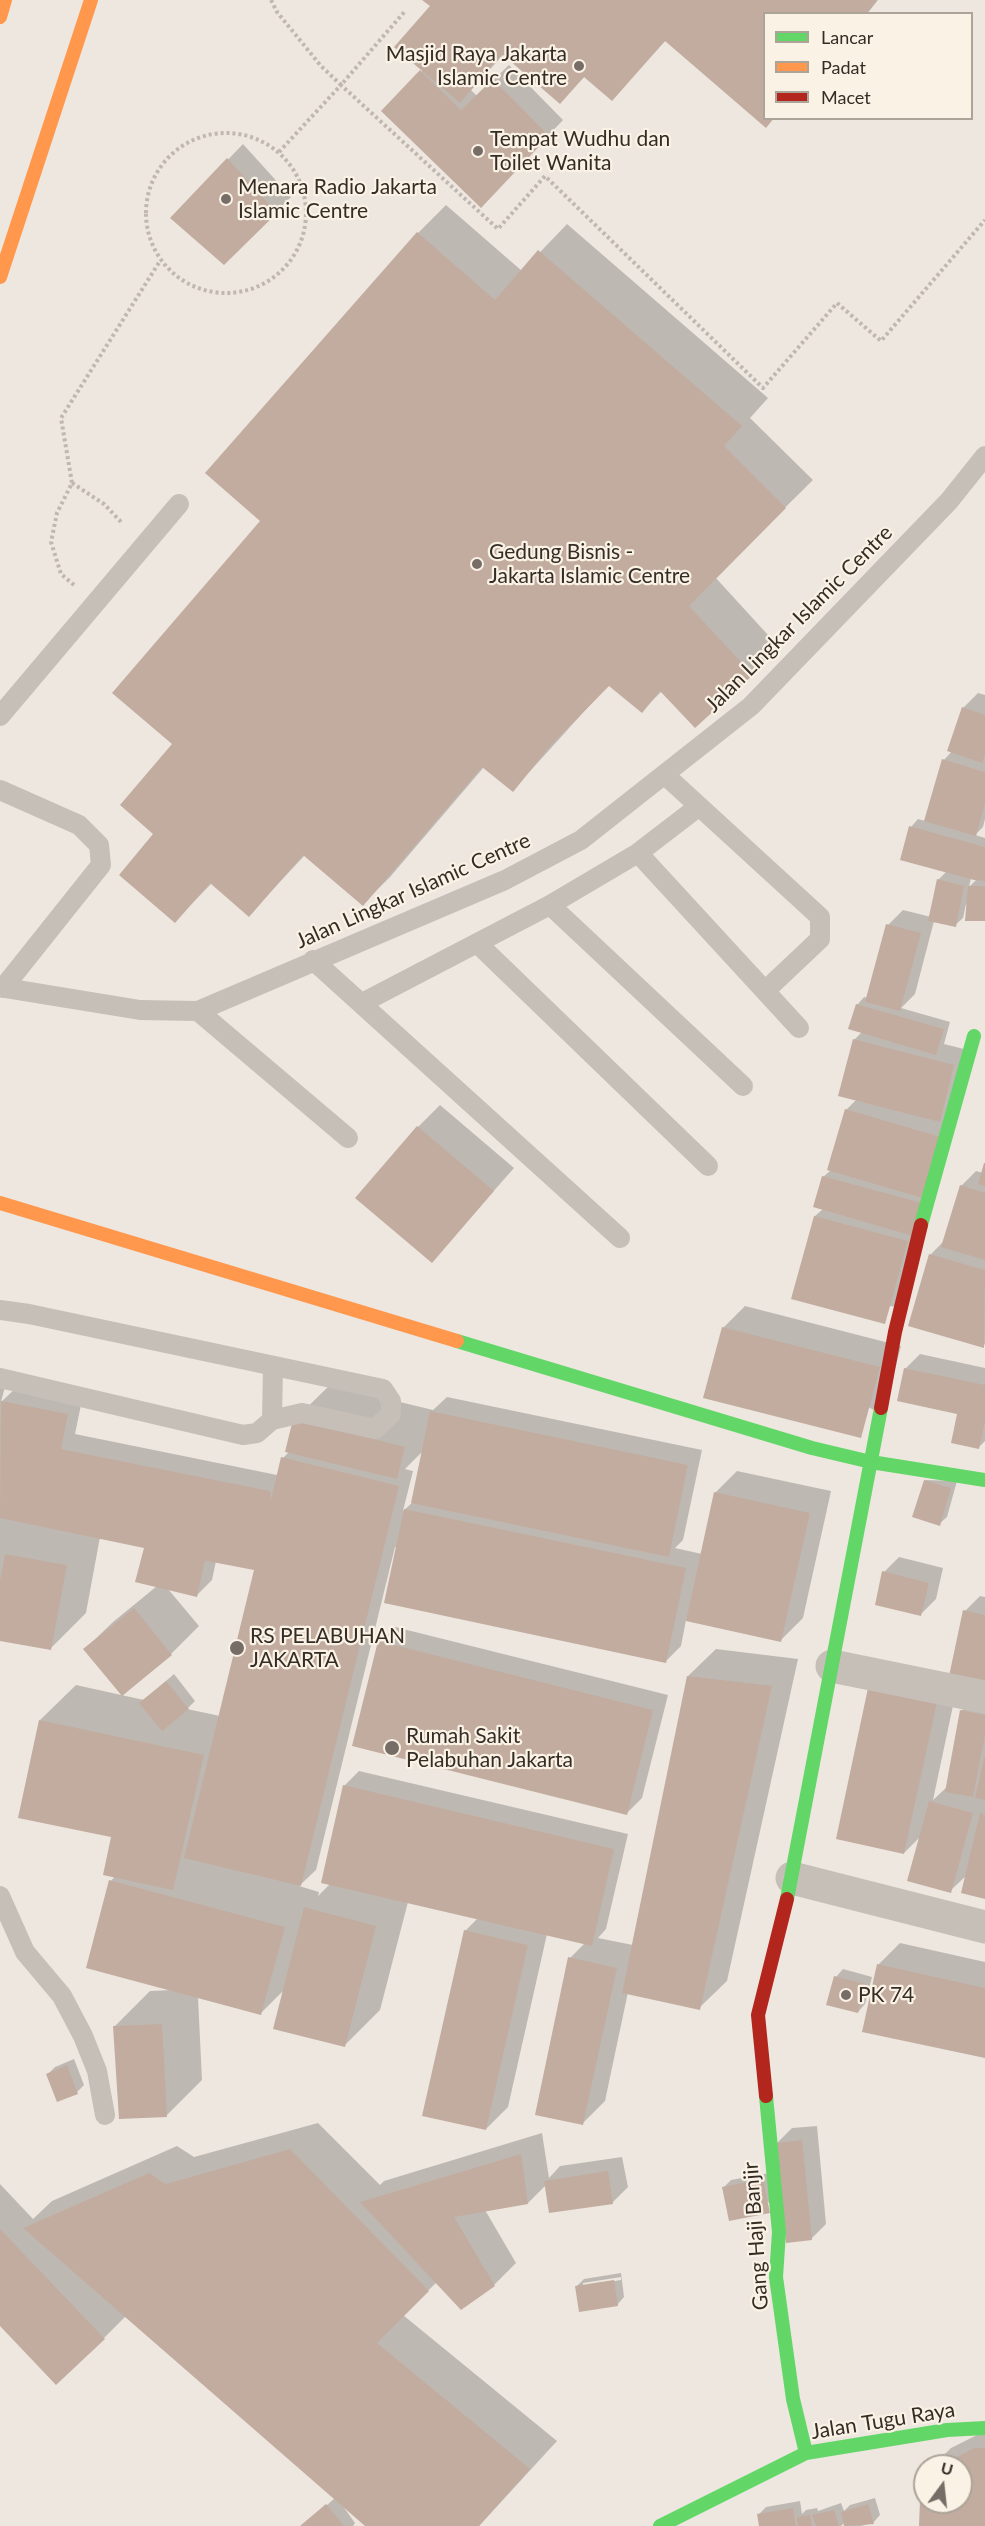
<!DOCTYPE html>
<style>
body{margin:0}
#map{position:relative;width:985px;height:2526px;overflow:hidden;background:#ede7df;font-family:Lato,sans-serif}
canvas{display:block}
.legend{position:absolute;left:763px;top:12px;width:210px;height:108px;box-sizing:border-box;background:#faf2e5;border:2px solid #aca399;margin:0;padding:8px 10px;list-style:none;font-size:18px;color:#362c26}
.legend li{display:flex;align-items:center;gap:12px;height:30px}
.legend b{width:30px;border:2px solid #aca399}
.north{position:absolute;left:913px;top:2454px;width:60px;height:60px;box-sizing:border-box;background:#faf2e5;border:2px solid #aca399;border-radius:50%;rotate:15deg;font-size:16px;font-weight:700;line-height:24px;text-align:center;color:#362c26}
.north::after{content:'';display:block;margin:auto;width:21px;height:27px;background:#766d67;clip-path:polygon(50% 0,100% 100%,50% 72%,0 100%)}
</style>
<div id="map">
<canvas width="985" height="2526"></canvas>
<ul class="legend">
<li><b style="height:8px;background:#63d668"></b>Lancar</li>
<li><b style="height:8px;background:#ff974d"></b>Padat</li>
<li><b style="height:8px;background:#b3261e"></b>Macet</li>
</ul>
<div class="north">U</div>
</div>
<script>
const context = document.querySelector('canvas').getContext('2d');
context.lineJoin = 'round';
function paint(path, color) { context.fillStyle = color; context.fill(path, 'evenodd'); }
const shape = rows => new Path2D(rows.map(r => 'M' + r).join(''));
function trace(path, color, width, dash) { context.strokeStyle = color; context.lineWidth = width; context.lineCap = dash ? 'butt' : 'round'; context.setLineDash(dash || []); context.stroke(path); }
function label(font, color, halo, rows, align = 'center') {
  context.font = font + ' Lato,sans-serif'; context.lineWidth = 4.5; context.setLineDash([]); context.textBaseline = 'middle'; context.strokeStyle = halo; context.fillStyle = color; for (const [text, x, y, turn = 0] of rows) {
    context.save(); context.translate(x, y); context.rotate((+turn || 0) * Math.PI / 180); context.textAlign = isNaN(turn) ? turn : align; if (halo) context.strokeText(text, 0, 0); context.fillText(text, 0, 0); context.restore();
  }
}
paint(shape([
 [425,0,878,0,867,14,764,14,766,126,666,40,612,99,585,76,560,102,504,54,471,90,477,96,509,65,563,120,496,191,383,111,423,70,432,6],
 [243,144,291,197,224,263,172,218],
 [446,205,522,271,567,224,768,398,750,418,813,480,715,577,779,647,752,674,662,691,642,711,609,684,513,790,484,767,390,877,363,904,305,855,249,915,212,883,175,921,155,834,174,744,262,521,207,473,418,233],
 [978,693,985,695,985,819,983,827,975,835,985,838,985,919,966,904,963,918,955,925,934,921,915,994,901,1008,950,1022,944,1044,968,1050,900,1307,793,1298,815,1216,823,1209,823,1177,831,1170,846,1110,857,1099,854,1040,862,1032,857,1005,864,997,868,998,888,925,903,910,931,917,938,880,947,871,911,827,918,819,925,821,944,760,952,751,963,708],
 [971,878,977,879,969,887],
 [440,1105,514,1168,432,1261,418,1127],
 [985,1166,985,1344,983,1346,930,1255,945,1240,961,1186,976,1171,983,1173],
 [745,1306,901,1346,883,1415,723,1328],
 [920,1354,985,1368,985,1441,979,1447,959,1413,905,1369],
 [0,1382,6,1383,1,1402,18,1386,82,1400,75,1434,277,1475,283,1458,289,1452,294,1420,330,1385,433,1410,447,1397,702,1450,683,1540,675,1548,702,1554,715,1493,737,1471,831,1491,803,1618,781,1640,686,1620,681,1646,666,1661,395,1547,316,1870,299,1886,319,1892,318,1896,330,1884,344,1786,359,1771,628,1834,606,1929,598,1938,633,1945,688,1676,716,1649,798,1659,727,1981,699,2008,628,1992,605,2101,583,2123,570,1958,585,1943,547,1934,508,2107,486,2129,465,1931,478,1918,408,1902,380,2010,345,2045,285,1989,261,2013,198,1997,202,2080,167,2115,114,2027,150,1991,172,1990,111,1881,115,1876,113,1836,40,1720,76,1685,144,1700,174,1674,195,1701,187,1709,220,1716,256,1569,216,1561,212,1580,197,1595,168,1589,199,1626,171,1654,122,1694,85,1649,113,1622,157,1586,146,1546,100,1537,86,1613,51,1648,0,1639],
 [423,1451,413,1502,403,1511,413,1471,405,1469],
 [925,1480,957,1481,947,1517,939,1524],
 [899,1557,943,1568,936,1599,921,1614,884,1572],
 [980,1596,985,1597,985,1688,958,1682,933,1800,947,1787,961,1711,977,1696,985,1698,985,1897,967,1875,950,1891,921,1836,904,1853,837,1838,950,1679,965,1611],
 [395,1627,668,1695,642,1798,627,1813,380,1642],
 [900,1943,985,1962,985,2057,878,1965],
 [843,1969,872,1977,865,2004,858,2012,836,1977],
 [74,2059,84,2085,77,2092,48,2074,55,2067],
 [318,2123,380,2185,384,2181,542,2133,549,2178,560,2166,622,2157,628,2187,612,2203,546,2185,528,2203,485,2210,516,2263,494,2285,437,2282,403,2315,557,2441,479,2526,367,2526,340,2502,355,2523,353,2526,303,2526,335,2498,126,2316,104,2338,0,2324,0,2184,33,2219,52,2201,177,2146,194,2157],
 [817,2126,826,2224,811,2239,777,2143,792,2128],
 [770,2173,776,2205,724,2187,731,2180],
 [621,2273,624,2297,617,2305,577,2286,584,2279],
 [621,2277,621,2280,583,2286,583,2283],
 [985,2431,985,2526,920,2526,925,2474,925,2502,961,2502,961,2466,933,2466,951,2448],
 [875,2498,880,2515,873,2523,861,2526,846,2526,845,2522,841,2526,761,2526,759,2514,766,2507,800,2501,802,2514,806,2510,817,2508,818,2511,841,2503,844,2511,850,2505]
]), '#0003');
paint(shape([
 [422,0,877,0,866,14,764,14,764,118,774,118,766,128,665,41,612,101,584,77,560,104,502,54,460,103,394,47,430,6],
 [420,70,461,110,493,79,549,136,481,208,381,111],
 [227,158,277,213,224,265,170,218],
 [417,232,495,300,538,250,742,426,724,446,786,508,689,606,753,675,695,728,660,691,642,713,609,686,551,745,513,792,482,767,363,906,303,855,249,917,210,883,175,923,119,875,153,834,120,805,172,744,112,693,260,521,205,473],
 [962,707,985,715,985,755,982,763,947,751],
 [942,759,985,772,985,804,976,836,924,821],
 [909,826,985,847,985,881,974,880,900,860],
 [937,879,964,886,956,927,928,921],
 [968,886,985,886,985,921,965,921],
 [886,924,921,933,900,1011,865,1002],
 [856,1004,944,1029,936,1055,848,1029],
 [853,1039,954,1065,940,1122,838,1096],
 [845,1109,944,1138,926,1199,827,1170],
 [417,1126,494,1191,432,1263,355,1198],
 [984,1163,985,1163,985,1186,978,1184],
 [822,1176,922,1203,913,1236,813,1207],
 [960,1185,985,1193,985,1260,941,1247],
 [814,1216,908,1241,885,1324,791,1299],
 [929,1254,985,1270,984,1348,908,1326],
 [722,1327,880,1367,861,1438,703,1398],
 [904,1368,985,1385,985,1421,979,1449,951,1443,957,1414,897,1401],
 [1,1401,68,1414,61,1449,270,1491,271,1500,281,1457,399,1486,301,1886,184,1858,254,1570,202,1560,205,1561,197,1597,135,1582,144,1548,0,1518],
 [430,1411,688,1465,669,1557,411,1503],
 [293,1419,405,1447,397,1479,285,1452],
 [924,1480,951,1488,940,1526,912,1517],
 [714,1492,810,1513,781,1642,686,1621],
 [404,1509,686,1568,666,1663,384,1603],
 [5,1554,67,1565,51,1650,0,1641,0,1581],
 [882,1571,929,1583,921,1616,875,1605],
 [134,1608,172,1655,122,1696,83,1649],
 [963,1610,985,1615,985,1689,948,1681],
 [378,1641,653,1710,627,1815,352,1746],
 [687,1676,772,1686,700,2010,622,1993],
 [166,1681,189,1709,162,1731,139,1703],
 [868,1688,937,1702,904,1854,836,1839],
 [960,1710,985,1715,985,1735,973,1797,945,1792],
 [39,1720,204,1755,173,1890,103,1875,111,1837,18,1818],
 [984,1758,985,1758,985,1800,975,1798],
 [343,1785,614,1849,592,1946,321,1883],
 [929,1801,973,1813,951,1893,907,1881],
 [980,1813,985,1815,985,1899,961,1893],
 [109,1880,285,1927,261,2015,86,1968],
 [304,1907,376,1926,345,2047,273,2029],
 [464,1930,528,1945,486,2130,422,2116],
 [568,1957,617,1968,583,2125,535,2115],
 [877,1964,985,1988,985,2058,862,2032],
 [834,1976,866,1984,858,2013,826,2005],
 [162,2024,167,2117,119,2119,113,2026],
 [67,2065,78,2094,57,2102,46,2074],
 [802,2140,812,2240,786,2243,776,2143],
 [290,2149,429,2291,377,2343,530,2469,479,2526,365,2526,23,2228,149,2173,166,2184],
 [521,2154,528,2204,454,2217,495,2286,461,2310,360,2202],
 [608,2171,613,2204,549,2213,544,2181],
 [763,2179,770,2213,729,2221,722,2187],
 [0,2229,105,2339,56,2385,0,2326],
 [614,2280,618,2306,579,2312,575,2286],
 [974,2448,985,2448,985,2526,919,2526,921,2476,925,2474,925,2502,961,2502,961,2466,940,2466],
 [326,2504,344,2526,300,2526],
 [868,2504,874,2524,844,2526,841,2512],
 [793,2508,796,2526,759,2526,757,2514],
 [834,2510,839,2526,816,2526,812,2515],
 [810,2515,812,2526,798,2526,797,2517]
]), '#c2ab9f');
trace(shape([
 [271,0,277,12,321,66,341,85,406,10],
 '146 213a80 80 0 1 1 160 0a80 80 0 1 1-160 0Z',
 [279,152,341,85,498,229,545,176,763,388,837,303,881,341,985,220],
 [72,483,104,504,123,524],
 [74,585,61,574,51,542,57,513,72,483,61,418,160,261]
]), '#bfb7b0', 4, [3, 3]);
trace(shape([
 [0,716,179,504],
 [665,775,820,917,820,939,765,991],
 [0,790,79,825,99,845,101,865,3,988],
 [638,853,799,1028],
 [550,905,743,1086],
 [477,943,708,1166],
 [313,960,620,1238],
 [0,987,140,1010,198,1011,505,880,581,840,751,706,949,501,985,456],
 [362,1003,550,905,638,853,698,807],
 [198,1011,348,1138],
 [0,1310,29,1314,383,1389,391,1401,391,1414,375,1429,302,1413,272,1420,257,1433,243,1435,0,1378],
 [272,1420,273,1367],
 [0,1896,25,1952,62,1996,83,2036,97,2071,105,2115]
]), '#c6bfb8', 20);
trace(shape([
 [832,1666,985,1697],
 [792,1878,985,1927]
]), '#c6bfb8', 33);
trace(shape([
 [921,1225,974,1036],
 [457,1341,812,1448,871,1462,985,1480],
 [787,1899,881,1408],
 [766,2096,779,2232,776,2277,793,2399,806,2453],
 [660,2526,806,2453,947,2430,985,2428]
]), '#63d668', 14);
trace(shape([
 [0,17,5,0],
 [0,277,91,0],
 [0,1203,457,1341]
]), '#ff974d', 14);
trace(shape([
 [881,1408,895,1332,921,1225],
 [766,2096,758,2015,787,1899]
]), '#b3261e', 14);
for (const [x, y, r, color] of [
 [579,66,6,"#766d67"],
 [478,151,6,"#766d67"],
 [226,199,6,"#766d67"],
 [477,564,6,"#766d67"],
 [237,1648,8,"#766d67"],
 [392,1748,8,"#766d67"],
 [846,1995,6,"#766d67"]
]) { const dot = new Path2D(); dot.arc(x, y, r, 0, 2 * Math.PI); context.fillStyle = color; context.fill(dot); trace(dot, '#faf2e5', 2); }
label('21px', '#362c26', '#faf2e5', [
 ["Masjid Raya Jakarta",567,54,"right"],
 ["Islamic Centre",567,78,"right"],
 ["Tempat Wudhu dan",490,139],
 ["Toilet Wanita",490,163],
 ["Menara Radio Jakarta",238,187],
 ["Islamic Centre",238,211],
 ["Gedung Bisnis -",489,552],
 ["Jakarta Islamic Centre",489,576],
 ["RS PELABUHAN",250,1636],
 ["JAKARTA",250,1660],
 ["Rumah Sakit",406,1736],
 ["Pelabuhan Jakarta",406,1760],
 ["PK 74",858,1995]
], 'left');
label('21px', '#362c26', '#faf2e5', [
 ["Jalan Lingkar Islamic Centre",799,619,-45],
 ["Jalan Lingkar Islamic Centre",413,891,-24],
 ["Gang Haji Banjir",756,2236,-94],
 ["Jalan Tugu Raya",883,2421,-9]
]);
</script>
